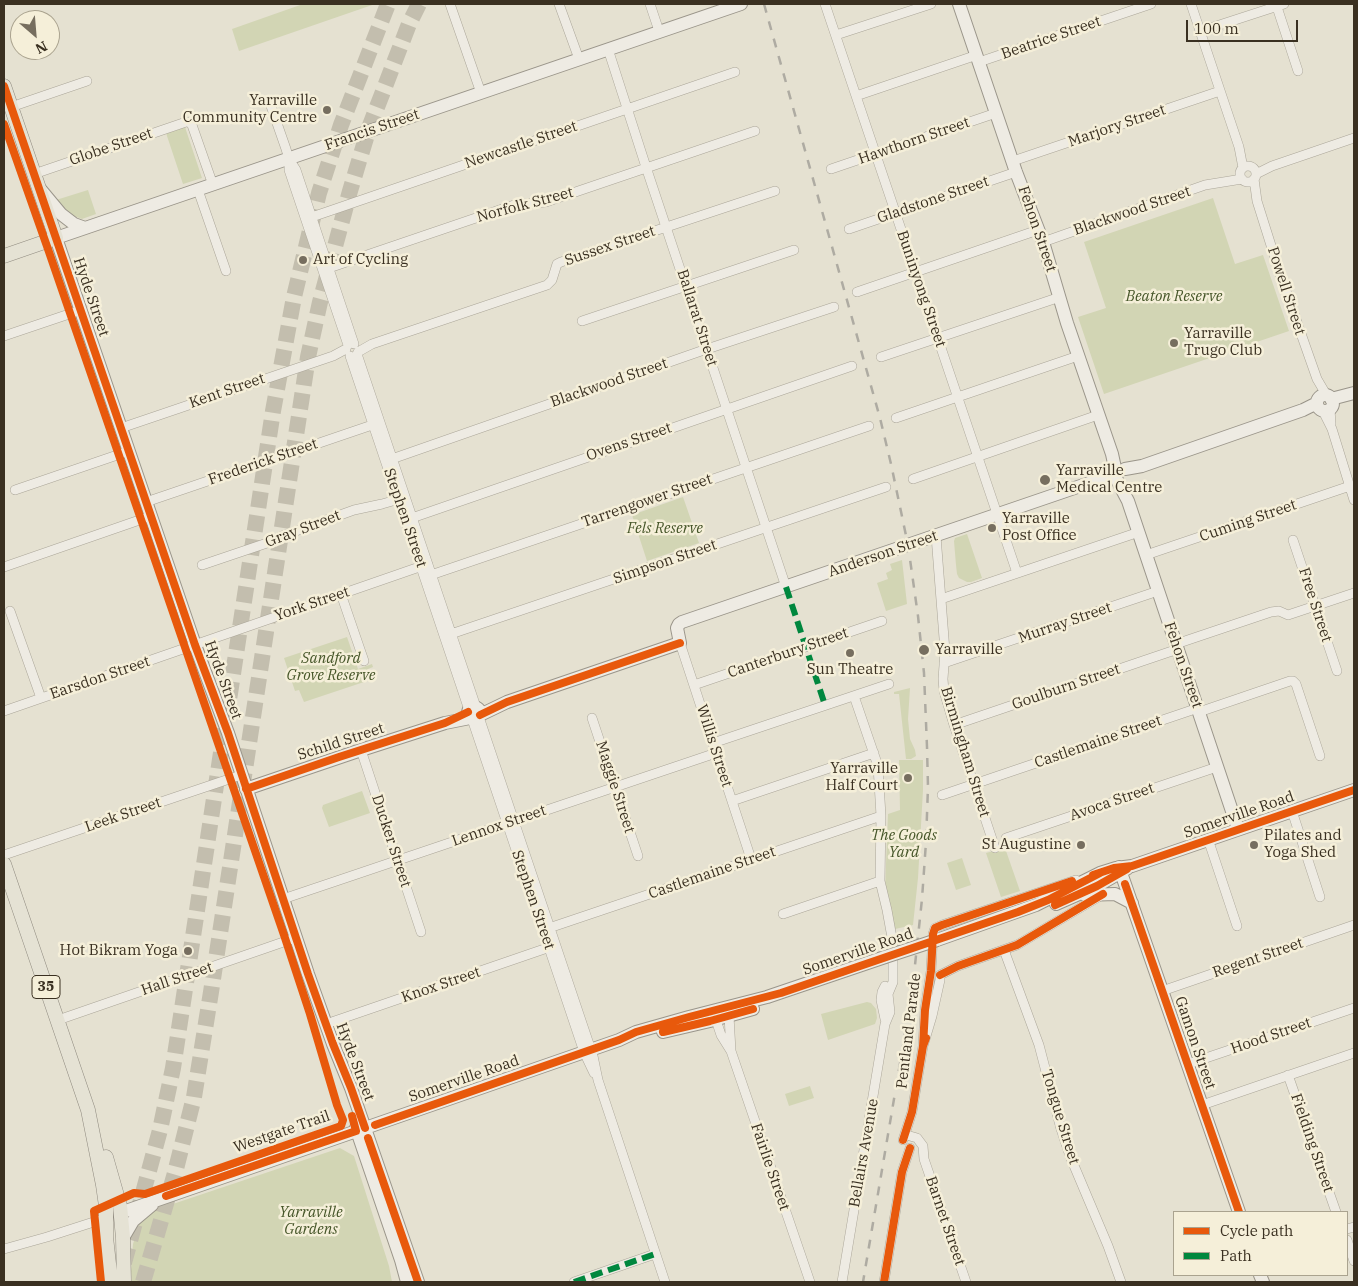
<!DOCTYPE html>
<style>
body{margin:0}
#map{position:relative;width:1358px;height:1286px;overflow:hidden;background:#e5e1d1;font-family:"IBM Plex Serif",serif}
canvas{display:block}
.frame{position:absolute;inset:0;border:5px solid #3a3021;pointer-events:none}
.legend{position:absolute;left:1173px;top:1211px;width:175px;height:65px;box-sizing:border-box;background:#f5efd9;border:1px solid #aaa38f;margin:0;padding:6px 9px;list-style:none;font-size:15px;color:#3a3021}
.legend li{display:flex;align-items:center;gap:10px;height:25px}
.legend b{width:25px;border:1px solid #aaa38f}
.north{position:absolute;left:10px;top:10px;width:50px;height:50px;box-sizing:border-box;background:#f5efd9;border:1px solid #aaa38f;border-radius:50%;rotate:153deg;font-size:14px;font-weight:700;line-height:20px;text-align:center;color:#3a3021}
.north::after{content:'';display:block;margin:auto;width:18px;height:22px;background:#766e5f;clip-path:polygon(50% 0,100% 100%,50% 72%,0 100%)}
.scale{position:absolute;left:1186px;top:20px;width:112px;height:22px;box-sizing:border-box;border:2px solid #3a3021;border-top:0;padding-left:6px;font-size:15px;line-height:18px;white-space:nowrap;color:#3a3021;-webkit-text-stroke:4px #f5efd9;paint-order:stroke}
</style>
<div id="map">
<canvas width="1358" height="1286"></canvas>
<div class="frame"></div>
<ul class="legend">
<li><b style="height:6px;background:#e8590c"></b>Cycle path</li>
<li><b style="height:6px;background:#00873e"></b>Path</li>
</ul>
<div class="north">N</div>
<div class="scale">100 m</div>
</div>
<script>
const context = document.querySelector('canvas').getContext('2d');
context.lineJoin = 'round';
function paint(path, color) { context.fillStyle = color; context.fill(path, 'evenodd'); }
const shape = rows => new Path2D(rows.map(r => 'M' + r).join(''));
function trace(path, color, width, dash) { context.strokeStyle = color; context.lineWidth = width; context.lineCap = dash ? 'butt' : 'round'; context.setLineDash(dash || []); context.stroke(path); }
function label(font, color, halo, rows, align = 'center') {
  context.font = font + ' "IBM Plex Serif",serif'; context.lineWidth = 5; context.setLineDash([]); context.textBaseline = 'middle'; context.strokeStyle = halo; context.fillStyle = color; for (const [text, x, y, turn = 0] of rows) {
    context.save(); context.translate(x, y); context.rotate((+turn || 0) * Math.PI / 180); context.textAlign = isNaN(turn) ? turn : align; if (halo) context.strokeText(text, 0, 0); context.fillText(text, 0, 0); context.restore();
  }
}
paint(shape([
 [303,4,375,4,239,51,232,29],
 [185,127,202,178,183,184,166,133],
 [88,190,96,214,82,219,71,215,56,200],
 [1213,198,1235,264,1263,255,1289,331,1104,394,1078,317,1106,308,1084,242],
 [683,497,699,543,647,561,632,515],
 [967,534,982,578,971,582,967,582,959,578,957,574,956,565,954,541,955,538],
 [902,560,907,604,886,611,877,583,888,579,886,573,892,570,890,564],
 [347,637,358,669,372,664,373,667,368,669,365,672,364,677,364,682,304,702,299,690,295,691,284,658],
 [910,688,908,719,910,739,915,750,916,756,911,759,906,759,899,694,894,694,894,692],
 [899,760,923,760,923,790,918,878,913,925,895,929,885,890,888,814,900,810],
 [362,791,370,813,329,827,322,808,323,805],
 [1005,848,1020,891,1001,897,986,853],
 [962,858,971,885,956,890,947,863],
 [867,1002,871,1003,876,1009,877,1018,875,1024,828,1040,821,1014],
 [810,1086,814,1098,789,1106,785,1094],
 [340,1148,354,1156,389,1266,392,1282,132,1282,131,1271,133,1244,141,1218,155,1210]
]), '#d2d5b4');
trace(shape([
 [124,1263,160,1130,173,1068,273,411,294,297,319,193,341,125,388,4],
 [143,1282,175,1173,194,1097,211,992,308,357,320,302,350,191,369,128,409,24,419,4]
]), '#c3beae', 16, [16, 8]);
const street = shape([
 [450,4,481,93],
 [559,4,579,59],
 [650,4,659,31],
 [825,4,1017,573],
 [1191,4,1239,147,1243,168],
 [1276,4,1298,71],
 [1201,31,1284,4],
 [836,35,931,4],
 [608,49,646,167,786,587],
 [979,62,1151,4],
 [856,96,977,55],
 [271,106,286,149,289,159,289,170,348,345],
 [11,107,87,81],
 [289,159,296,170,354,344],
 [1013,161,1220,91],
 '1240 174a8 8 0 1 1 16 0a8 8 0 1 1-16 0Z',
 [831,169,996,113],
 [34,174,186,122,189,122,192,125,213,185],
 [1256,174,1272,166,1354,138],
 [1254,179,1257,201,1280,274,1317,379,1327,396],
 [198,190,226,271],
 [306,219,735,72],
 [849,229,1016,172],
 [1043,242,1205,185,1242,179],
 [323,270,514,205,546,202,755,131],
 [857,292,1038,230],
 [582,321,794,250],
 [4,336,81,310],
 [358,352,372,344,547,285,552,280,557,264,561,262,775,191],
 [357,354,476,707],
 [350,356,469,710],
 [881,357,1060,297],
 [1330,409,1331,424],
 [1323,411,1332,429,1354,500],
 [896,418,1078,356],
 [121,428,333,356,346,349],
 [386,461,701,351,834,307],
 [913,479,1098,415],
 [15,490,129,451],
 [146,502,378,423],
 [406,520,852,366],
 [936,536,945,651,943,679,944,691,954,725,995,848],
 [1293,540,1337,671],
 [1146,555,1350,486],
 [202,565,270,542,282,536,354,510,382,504,403,498],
 [4,567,151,516],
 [425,577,869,426],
 [341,594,364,661],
 [941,599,1139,532],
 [10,611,41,698],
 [445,636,886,487],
 [680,643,751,859],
 [1176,644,1271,612,1279,611,1288,615,1354,593],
 [944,663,1158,591],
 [694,685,882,621],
 [854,696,878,766,881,816,880,881,887,910,893,943,893,982,888,994],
 [4,711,428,564],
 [1199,712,1290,681,1293,681,1296,684,1320,756],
 [479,717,593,1056,598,1080,665,1282],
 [592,718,638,856],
 [472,719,584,1052,594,1073],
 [954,725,1178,649],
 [713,743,889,684],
 [361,750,421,932],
 [942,795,1198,708],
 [732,801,874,753],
 [1292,811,1320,897],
 [1006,838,1217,767],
 [1208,839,1237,926],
 [4,855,241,775],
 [283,899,716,753],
 [783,914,880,881],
 [546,929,881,816],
 [1004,950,1039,1045,1061,1129,1070,1156,1108,1246,1121,1282],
 [940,975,958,966,1017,945,1100,896],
 [885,986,882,992,881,1000,885,1019],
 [1162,991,1354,925],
 [729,1016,731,1051],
 [58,1020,295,938],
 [716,1020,721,1035,731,1051,810,1282],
 [326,1024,553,946],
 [923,1046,925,1010,931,971,933,934,935,928,942,925,1076,880],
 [1188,1064,1354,1008],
 [1288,1075,1336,1212],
 [1202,1105,1354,1053],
 [910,1136,917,1138,923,1146,924,1159,966,1282],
 [903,1140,912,1112,923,1046,932,1016,940,980,940,975],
 [1347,1229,1354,1227],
 [1347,1240,1354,1261],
 [4,1249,47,1237,106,1218],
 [574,1282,655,1254],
 [842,1282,885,1024,890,1012,888,994],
 [884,1282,902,1172,910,1148]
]);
const secondary = shape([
 [959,4,1016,172,1043,242,1067,323,1112,454,1115,468],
 [41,190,61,214,74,224,85,228],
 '1317 403a8 8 0 1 1 16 0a8 8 0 1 1-16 0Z',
 [1331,399,1354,393],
 [1125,469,1142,466,1303,410,1317,403],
 [1117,480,1128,501,1238,829],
 '468 713a6 6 0 1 1 12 0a6 6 0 1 1-12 0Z',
 [480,715,507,702,680,643,677,628,679,624,682,622,1095,481,1113,472],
 [246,789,361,750,445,723,470,718],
 [1119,867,1239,1212],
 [1085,895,1115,894,1132,903],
 [1056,904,1097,886,1128,868],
 [937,940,1036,905,1100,873,1116,868,1132,866,1354,790],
 [663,1032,710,1021,753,1009],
 [356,1128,401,1260,407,1282],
 [120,1213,619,1040,636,1032,689,1017,767,997,885,957],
 [123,1238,133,1221,152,1205],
 [1260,1275,1263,1282],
 [418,1282,351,1088,333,1044,308,974,228,733,195,645,56,238,741,4]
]);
const primary = shape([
 [4,86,56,238,4,256],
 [4,864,88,1110,103,1185,106,1206,106,1237,111,1282],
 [106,1157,120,1206,123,1238,124,1282]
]);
trace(street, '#aba699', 10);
trace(secondary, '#9a958a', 14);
trace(primary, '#908b80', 15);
trace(street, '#eeebe3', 9);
trace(secondary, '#eeebe3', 12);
trace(primary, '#e5e2d4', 14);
trace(shape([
 [764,4,880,418,891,464,908,545,918,616,924,673,927,747,928,787,926,842,922,899,915,965,904,1040,863,1282]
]), '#aeaba2', 2.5, [9, 9]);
const secondaryBridge = shape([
 [885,957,937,940]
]);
trace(secondaryBridge, '#9a958a', 14, []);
trace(secondaryBridge, '#eeebe3', 12);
trace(shape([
 [786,587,825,705],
 [574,1282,655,1254]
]), '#00873e', 6, [12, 6]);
trace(shape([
 [4,86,195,645,228,733,308,974,333,1044,351,1088,365,1128],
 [4,124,49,252,284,935,310,1014,337,1105,343,1120,341,1126,145,1194,134,1193,94,1211,101,1282],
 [480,715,507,702,680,643],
 [246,789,339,757,445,723,468,712],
 [1093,875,1114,868,1132,866,1354,790],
 [1125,884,1239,1212],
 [1055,905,1097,886,1127,869],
 [940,975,958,966,1017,945,1103,894],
 [663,1032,710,1021,753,1009],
 [923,1046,925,1010,931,971,933,934,935,928,942,925,1072,881],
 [375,1125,619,1040,636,1032,689,1017,781,993,1018,912,1048,900,1100,873],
 [368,1138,418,1282],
 [903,1140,912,1112,923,1046,926,1038],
 [166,1196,356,1131,352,1116],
 [884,1282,902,1172,910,1148]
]), '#e8590c', 8);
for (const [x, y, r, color] of [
 [327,110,5,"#766e5f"],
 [303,260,5,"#766e5f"],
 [1174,343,5,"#766e5f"],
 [1045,480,6,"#766e5f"],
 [992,528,5,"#766e5f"],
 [924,650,6,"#766e5f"],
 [850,653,5,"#766e5f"],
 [908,778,5,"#766e5f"],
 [1081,845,5,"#766e5f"],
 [1254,845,5,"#766e5f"],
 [188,951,5,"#766e5f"]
]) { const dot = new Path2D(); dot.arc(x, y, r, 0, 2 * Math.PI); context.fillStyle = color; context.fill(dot); trace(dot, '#f5efd9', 2); }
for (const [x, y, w] of [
 [46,987,28]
]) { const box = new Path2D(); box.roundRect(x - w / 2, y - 11.5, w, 23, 4); context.fillStyle = '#f5efd9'; context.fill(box); trace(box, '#3a3021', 1); }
label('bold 14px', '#3a3021', null, [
 ["35",46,987]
]);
label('15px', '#3a3021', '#f5efd9', [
 ["Beatrice Street",1051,38,-19],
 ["Marjory Street",1117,126,-19],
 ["Francis Street",372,130,-19],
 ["Hawthorn Street",914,141,-19],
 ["Newcastle Street",521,145,-19],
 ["Globe Street",111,147,-19],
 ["Gladstone Street",933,200,-19],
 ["Norfolk Street",525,205,-15],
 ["Blackwood Street",1132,211,-19],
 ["Fehon Street",1037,229,71],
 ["Sussex Street",610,246,-19],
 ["Buninyong Street",921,289,71],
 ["Powell Street",1286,291,72],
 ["Hyde Street",91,297,71],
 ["Ballarat Street",697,318,72],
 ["Blackwood Street",609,383,-19],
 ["Kent Street",227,391,-19],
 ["Ovens Street",629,442,-19],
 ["Frederick Street",263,462,-19],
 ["Tarrengower Street",647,501,-19],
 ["Stephen Street",405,518,71],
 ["Cuming Street",1248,521,-19],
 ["Gray Street",303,529,-21],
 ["Anderson Street",883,554,-19],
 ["Simpson Street",665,562,-19],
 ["York Street",312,604,-19],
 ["Free Street",1315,605,72],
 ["Murray Street",1065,623,-19],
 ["Canterbury Street",788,653,-19],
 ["Fehon Street",1183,665,71],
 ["Earsdon Street",100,678,-19],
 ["Hyde Street",223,680,70],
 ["Goulburn Street",1066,687,-19],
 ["Schild Street",341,742,-18],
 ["Castlemaine Street",1098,742,-19],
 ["Willis Street",714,746,72],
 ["Birmingham Street",965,752,73],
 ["Maggie Street",615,787,72],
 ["Avoca Street",1112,802,-19],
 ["Leek Street",123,815,-19],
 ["Somerville Road",1239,815,-19],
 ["Lennox Street",499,826,-19],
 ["Ducker Street",391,841,72],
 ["Castlemaine Street",712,873,-19],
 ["Stephen Street",533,900,71],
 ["Somerville Road",858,952,-19],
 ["Regent Street",1258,958,-19],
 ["Hall Street",177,979,-19],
 ["Knox Street",441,985,-19],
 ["Pentland Parade",909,1031,-83],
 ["Hood Street",1271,1036,-19],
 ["Gamon Street",1195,1043,71],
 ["Hyde Street",355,1062,69],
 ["Somerville Road",464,1079,-19],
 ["Tongue Street",1060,1117,73],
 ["Westgate Trail",282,1132,-19],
 ["Fielding Street",1312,1143,71],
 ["Bellairs Avenue",864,1153,-80],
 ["Fairlie Street",770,1167,71],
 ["Barnet Street",945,1221,71]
]);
label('15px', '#3a3021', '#f5efd9', [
 ["Yarraville",317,101,"right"],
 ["Community Centre",317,118,"right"],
 ["Art of Cycling",313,260],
 ["Yarraville",1184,334],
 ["Trugo Club",1184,351],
 ["Yarraville",1056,471],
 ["Medical Centre",1056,488],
 ["Yarraville",1002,519],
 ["Post Office",1002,536],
 ["Yarraville",935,650],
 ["Sun Theatre",850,670,"center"],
 ["Yarraville",898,769,"right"],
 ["Half Court",898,786,"right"],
 ["Pilates and",1264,836],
 ["Yoga Shed",1264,853],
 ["St Augustine",1071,845,"right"],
 ["Hot Bikram Yoga",178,951,"right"]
], 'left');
label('italic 15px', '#465629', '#f5efd9', [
 ["Beaton Reserve",1174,297],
 ["Fels Reserve",665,529],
 ["Sandford",331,659],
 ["Grove Reserve",331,676],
 ["The Goods",904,836],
 ["Yard",904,853],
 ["Yarraville",311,1213],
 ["Gardens",311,1230]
]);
</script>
